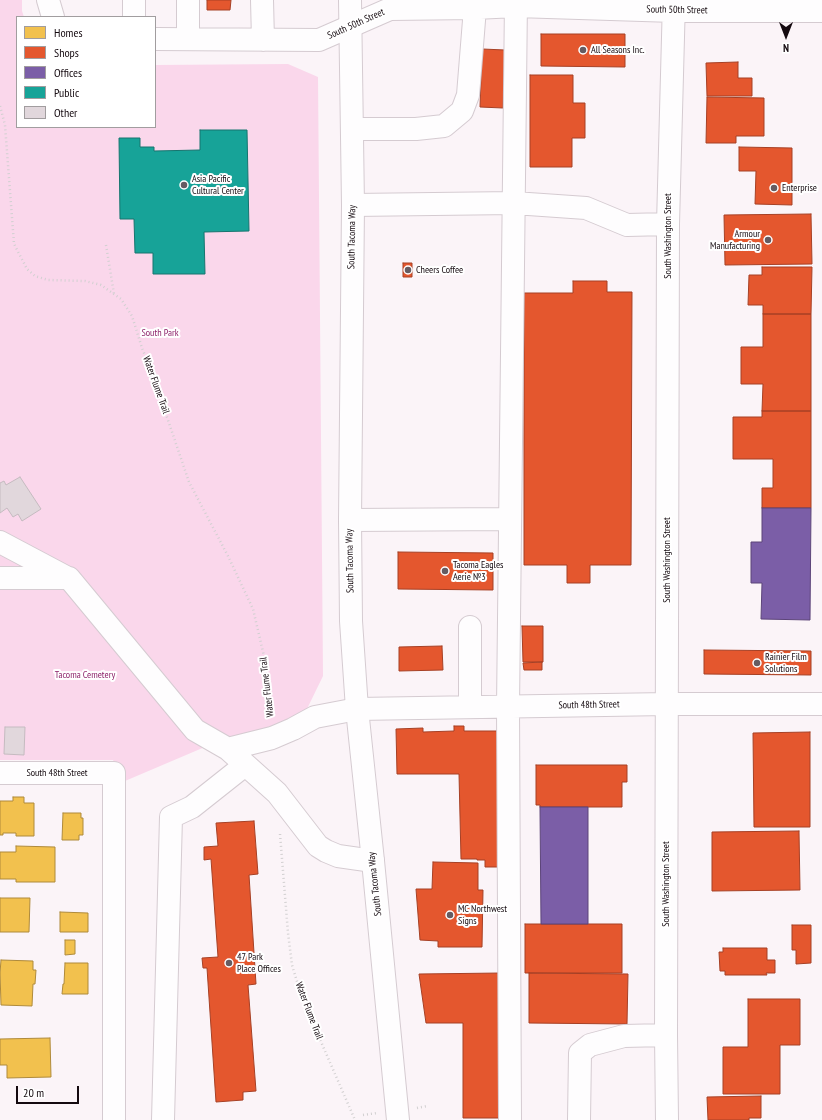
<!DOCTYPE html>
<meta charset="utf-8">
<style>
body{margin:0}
#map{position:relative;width:822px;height:1120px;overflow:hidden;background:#fbf4f8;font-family:"PT Sans Narrow",sans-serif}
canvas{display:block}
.legend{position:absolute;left:16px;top:16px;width:140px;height:112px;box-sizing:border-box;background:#fff;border:1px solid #a19d9f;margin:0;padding:5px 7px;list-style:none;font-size:12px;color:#14090f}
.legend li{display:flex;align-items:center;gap:8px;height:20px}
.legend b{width:20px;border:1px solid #a19d9f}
.north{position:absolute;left:766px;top:16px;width:40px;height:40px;-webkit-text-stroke:3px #fff;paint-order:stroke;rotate:180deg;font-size:11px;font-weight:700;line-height:16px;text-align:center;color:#14090f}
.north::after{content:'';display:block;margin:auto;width:14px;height:18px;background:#14090f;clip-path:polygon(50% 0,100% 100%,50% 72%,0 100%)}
.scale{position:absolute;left:16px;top:1086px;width:63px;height:18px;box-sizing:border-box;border:2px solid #14090f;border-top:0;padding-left:5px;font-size:12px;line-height:14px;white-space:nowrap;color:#14090f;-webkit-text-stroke:3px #fff;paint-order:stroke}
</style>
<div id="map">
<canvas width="822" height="1120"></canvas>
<ul class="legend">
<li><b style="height:11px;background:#f2c14e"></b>Homes</li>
<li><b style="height:11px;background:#e4572e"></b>Shops</li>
<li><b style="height:11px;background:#7b5ea7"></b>Offices</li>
<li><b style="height:11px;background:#17a398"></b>Public</li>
<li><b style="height:11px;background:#e1d7dc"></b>Other</li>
</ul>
<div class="north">N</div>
<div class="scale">20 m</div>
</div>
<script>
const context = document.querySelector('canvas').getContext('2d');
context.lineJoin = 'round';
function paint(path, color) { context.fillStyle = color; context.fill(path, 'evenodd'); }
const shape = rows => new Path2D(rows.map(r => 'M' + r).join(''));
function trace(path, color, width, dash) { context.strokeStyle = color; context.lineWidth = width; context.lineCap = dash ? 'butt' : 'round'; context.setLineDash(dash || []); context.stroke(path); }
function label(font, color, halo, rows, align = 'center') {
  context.font = font + ' "PT Sans Narrow",sans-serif'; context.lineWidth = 4; context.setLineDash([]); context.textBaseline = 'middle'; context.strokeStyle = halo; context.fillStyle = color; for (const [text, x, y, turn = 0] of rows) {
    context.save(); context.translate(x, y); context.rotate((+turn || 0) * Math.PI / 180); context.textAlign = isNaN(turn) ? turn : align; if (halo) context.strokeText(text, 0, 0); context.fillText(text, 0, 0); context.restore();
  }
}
paint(shape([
 [0,0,22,0,22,11,24,17,17,17,17,127,155,127,155,65,288,64,318,77,323,676,305,713,288,722,247,734,226,738,125,781,113,760,0,760]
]), '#fad7eb');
const homes = shape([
 [13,797,24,797,24,803,34,803,34,836,16,836,16,833,3,833,3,835,0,835,0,801,13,801,13,797],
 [63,813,81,813,81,818,83,818,83,835,79,835,79,840,62,840,63,813],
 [16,846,55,847,55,882,16,882,16,879,0,879,0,852,16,852,16,846],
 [0,898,30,898,29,932,0,932,0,898],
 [60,912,88,913,88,932,60,932,60,912],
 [65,940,75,940,75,954,65,955,65,940],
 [1,960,33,961,33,970,36,970,35,984,33,984,32,1006,1,1005,0,973,1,960],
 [65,963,88,963,88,994,62,994,63,984,64,984,65,963],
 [50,1038,51,1077,7,1078,7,1065,0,1065,0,1039,50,1038]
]);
paint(homes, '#f2c14e');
trace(homes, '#af8a3b', 1);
const shops = shape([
 [207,0,231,0,230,10,207,10,207,0],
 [541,34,625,34,625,67,541,66,541,34],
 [482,49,505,50,503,108,480,107,482,49],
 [738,62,738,78,752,78,752,96,707,96,706,63,738,62],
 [530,75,573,75,573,103,585,103,585,138,572,138,572,167,530,167,530,75],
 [707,97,764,98,764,136,736,136,736,143,706,143,707,97],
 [739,147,792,148,792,205,755,204,756,171,739,171,739,147],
 [811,214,812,264,725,265,724,215,811,214],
 [403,263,412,263,412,277,403,277,403,263],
 [762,267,812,267,811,314,763,314,763,305,748,305,749,275,762,275,762,267],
 [573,281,607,281,607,292,632,292,631,565,590,565,590,583,567,583,567,565,524,565,524,293,573,293,573,281],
 [763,314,811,314,811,411,762,411,763,384,741,384,741,347,763,347,763,314],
 [762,411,811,411,811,508,762,508,762,488,773,488,773,459,733,459,733,417,762,417,762,411],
 [398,552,493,553,493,590,398,589,398,552],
 [522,626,543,626,543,662,523,662,522,626],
 [442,646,443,670,399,671,399,647,442,646],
 [704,650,811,651,811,675,704,674,704,650],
 [542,662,542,670,524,670,523,663,542,662],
 [454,726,464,726,464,731,502,731,502,867,485,867,485,860,477,860,477,859,461,859,459,774,397,774,396,729,423,728,423,732,454,731,454,726],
 [810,732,810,827,754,827,753,733,810,732],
 [536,765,627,765,627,782,622,782,622,807,540,807,540,805,536,805,536,765],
 [254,821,258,874,249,875,256,984,248,985,256,1091,243,1092,243,1100,216,1102,207,968,203,968,202,958,218,957,211,859,204,860,204,847,218,846,216,823,254,821],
 [799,831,800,890,712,891,712,832,799,831],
 [433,862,478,863,478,890,483,890,482,947,438,947,438,941,420,940,416,889,432,889,433,862],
 [525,924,622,924,622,973,525,973,525,924],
 [792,925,811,925,811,963,796,964,796,950,792,950,792,925],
 [723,948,767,948,767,960,775,960,775,973,766,973,767,975,725,975,725,971,720,971,719,952,723,952,723,948],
 [502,973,503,1118,463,1118,463,1023,426,1023,419,974,502,973],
 [529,973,628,974,627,1024,529,1023,529,973],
 [748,999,800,999,800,1045,780,1045,780,1094,723,1094,723,1047,748,1047,748,999],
 [761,1096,761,1118,749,1118,749,1120,708,1120,707,1097,761,1096]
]);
paint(shops, '#e4572e');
trace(shops, '#a64025', 1);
const offices = shape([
 [762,508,811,508,810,620,761,619,762,583,751,583,751,542,762,542,762,508],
 [540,807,588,807,588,924,541,924,540,807]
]);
paint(offices, '#7b5ea7');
trace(offices, '#5c4479', 1);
const public = shape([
 [200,130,247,130,249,231,204,232,205,274,153,274,153,253,135,253,134,219,120,219,119,138,140,138,140,147,154,147,154,151,200,150,200,130]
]);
paint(public, '#17a398');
trace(public, '#16756f', 1);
const building = shape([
 [20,477,41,509,22,521,18,514,13,517,7,508,0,513,0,483,4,481,6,485,20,477],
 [5,727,25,727,24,755,4,754,5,727]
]);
paint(building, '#e1d7dc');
trace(building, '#c5bbc0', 1);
const minor = shape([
 [48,0,53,17],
 [134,0,134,17],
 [188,0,188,39],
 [262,0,263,40],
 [155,39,319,40,390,9,475,8,516,6,674,11,822,11],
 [352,129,416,129,444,126,462,111,468,95,475,8],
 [353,205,514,203,586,208,627,225,668,224],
 [350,520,510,519],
 [0,542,66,577],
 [0,578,69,578,195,730,228,749],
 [470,627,470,707],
 [0,773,114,773,114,1120],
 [373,861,338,856,326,851,318,846,277,793,228,749,272,738,293,729,315,717,357,709,667,704,822,704],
 [163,1120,171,817,192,807,245,765],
 [510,1120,508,707,516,0],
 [579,1120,580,1053,590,1045,624,1036,666,1035],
 [667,1120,666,1035,668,224,674,0]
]);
const major = shape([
 [350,0,353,205,350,520,351,621,357,709,373,861,398,1120]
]);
trace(minor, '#d5cbd1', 24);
trace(major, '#d5cbd1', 24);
trace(shape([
 [0,106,5,125,14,244,27,269,35,276,48,280,85,281,101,285,121,299,132,316,142,348,152,373,189,482,228,556,253,609,264,656,270,715],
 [106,245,114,294],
 [280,834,288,933,292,965,302,998,355,1120],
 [417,1108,427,1106],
 [363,1115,377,1113]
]), '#d2d0d1', 2.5, [1, 3]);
trace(minor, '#fefdfe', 22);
trace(major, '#fefdfe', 22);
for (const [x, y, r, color] of [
 [583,50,4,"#655b61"],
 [184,185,4,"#655b61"],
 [774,188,4,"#655b61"],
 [768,240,4,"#655b61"],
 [408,270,4,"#655b61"],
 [445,571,4,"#655b61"],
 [757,663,4,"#655b61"],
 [450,915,4,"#655b61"],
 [229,963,4,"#655b61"]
]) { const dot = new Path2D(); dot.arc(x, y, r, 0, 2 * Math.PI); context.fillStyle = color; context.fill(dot); trace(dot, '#fff', 1.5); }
label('10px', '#14090f', '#fff', [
 ["South 50th Street",677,10,1],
 ["South 50th Street",356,24,-24],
 ["South Washington Street",668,236,-90],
 ["South Tacoma Way",352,237,-89],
 ["Water Flume Trail",156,385,70],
 ["South Washington Street",667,560,-90],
 ["South Tacoma Way",350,561,-91],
 ["Water Flume Trail",267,687,-97],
 ["South 48th Street",589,705,-1],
 ["South 48th Street",57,773],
 ["South Tacoma Way",375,884,-96],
 ["South Washington Street",666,884,-90],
 ["Water Flume Trail",309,1011,69]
]);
label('10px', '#14090f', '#fff', [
 ["All Seasons Inc.",591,50],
 ["Asia Pacific",192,179],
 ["Cultural Center",192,191],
 ["Enterprise",782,188],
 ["Armour",760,234,"right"],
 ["Manufacturing",760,246,"right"],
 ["Cheers Coffee",416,270],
 ["Tacoma Eagles",453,565],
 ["Aerie №3",453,577],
 ["Rainier Film",765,657],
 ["Solutions",765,669],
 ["MC Northwest",458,909],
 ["Signs",458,921],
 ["47 Park",237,957],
 ["Place Offices",237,969]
], 'left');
label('10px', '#8e246b', '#fff', [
 ["South Park",160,333],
 ["Tacoma Cemetery",85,675]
]);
</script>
